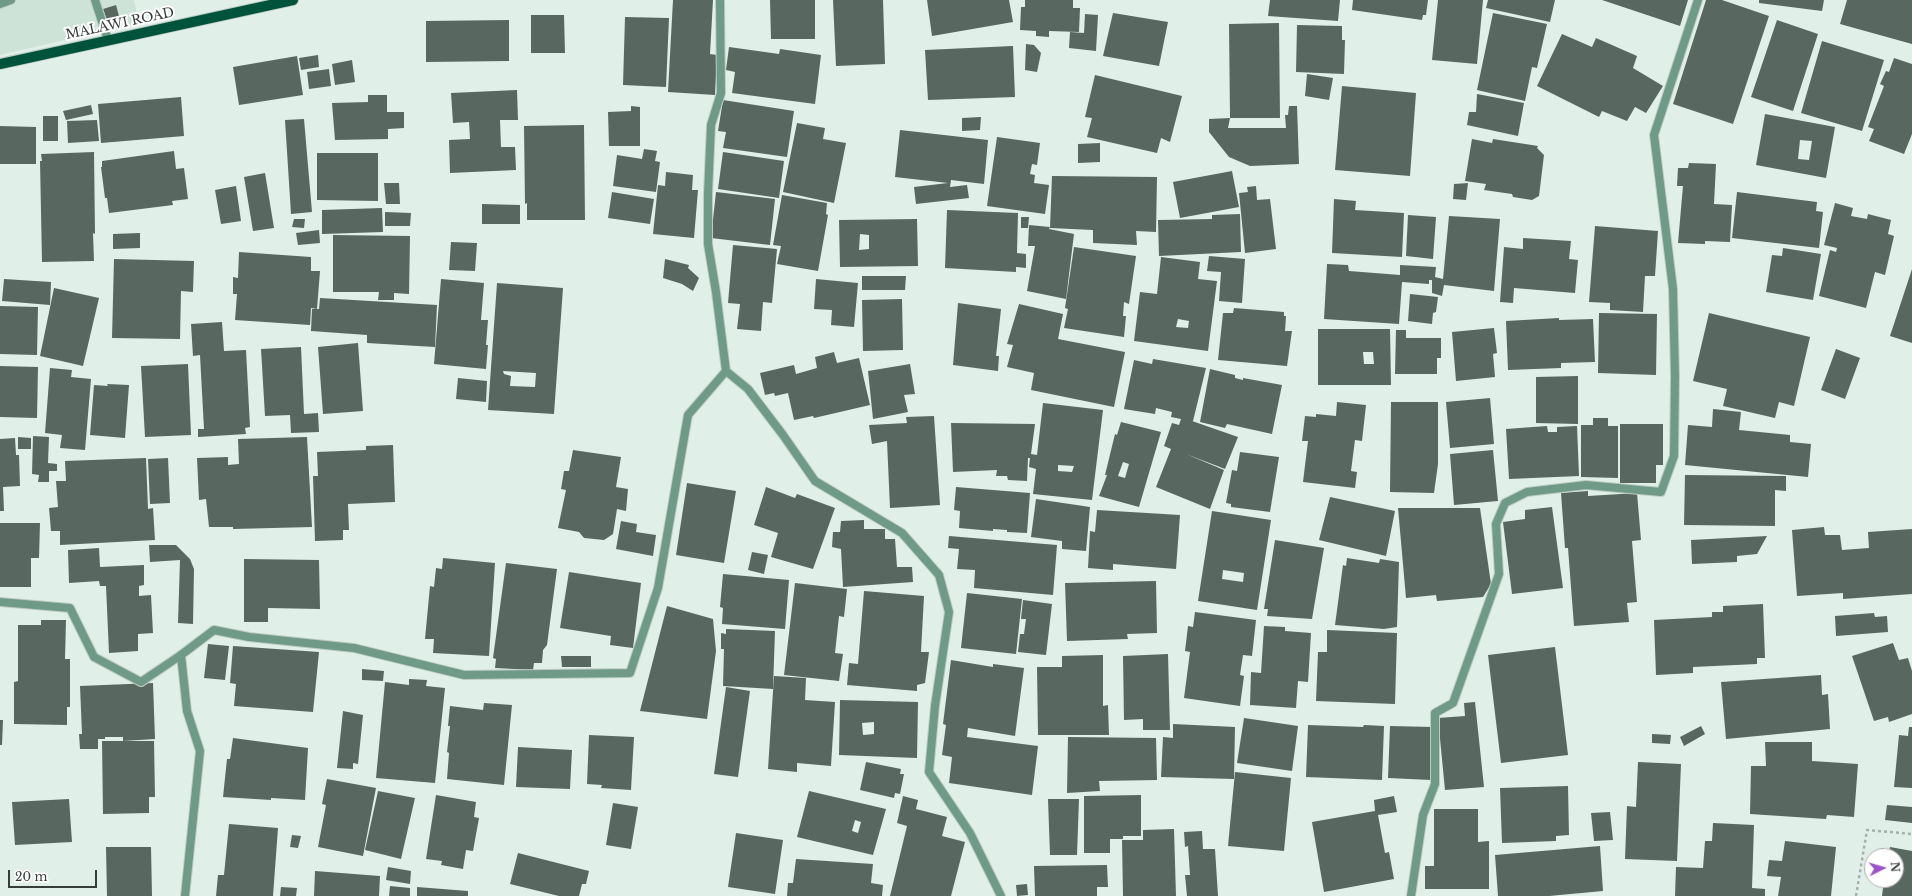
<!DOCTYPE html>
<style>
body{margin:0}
#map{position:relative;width:1912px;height:896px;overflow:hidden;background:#e0efe8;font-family:"Libre Baskerville",serif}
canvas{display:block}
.north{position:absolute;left:1864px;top:848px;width:40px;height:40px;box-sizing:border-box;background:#fff;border:1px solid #afb1b0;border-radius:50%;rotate:85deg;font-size:11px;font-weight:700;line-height:16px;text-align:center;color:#363c39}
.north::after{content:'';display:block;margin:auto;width:14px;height:18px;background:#9c54c7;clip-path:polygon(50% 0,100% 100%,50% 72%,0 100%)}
.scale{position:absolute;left:8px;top:870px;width:89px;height:18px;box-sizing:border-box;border:2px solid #363c39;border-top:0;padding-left:5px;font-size:12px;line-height:14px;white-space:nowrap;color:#363c39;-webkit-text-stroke:3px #fff;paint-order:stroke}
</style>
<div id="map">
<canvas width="1912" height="896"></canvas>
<div class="north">N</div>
<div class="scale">20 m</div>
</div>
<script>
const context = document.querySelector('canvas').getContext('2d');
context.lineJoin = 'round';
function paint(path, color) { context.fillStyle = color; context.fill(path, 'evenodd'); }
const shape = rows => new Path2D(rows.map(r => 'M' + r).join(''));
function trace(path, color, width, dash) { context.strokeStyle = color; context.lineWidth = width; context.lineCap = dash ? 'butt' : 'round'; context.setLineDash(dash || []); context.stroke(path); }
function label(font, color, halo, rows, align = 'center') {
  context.font = font + ' "Libre Baskerville",serif'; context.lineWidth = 4; context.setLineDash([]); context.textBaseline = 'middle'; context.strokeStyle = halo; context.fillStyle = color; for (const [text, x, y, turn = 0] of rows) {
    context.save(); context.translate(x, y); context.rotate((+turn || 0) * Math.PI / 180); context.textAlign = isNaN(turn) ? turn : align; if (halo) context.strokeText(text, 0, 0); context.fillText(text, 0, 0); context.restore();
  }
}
paint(shape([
 [0,0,134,0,139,23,0,55]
]), '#cde3d8');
paint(shape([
 [673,0,713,0,710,54,717,55,715,95,668,92],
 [770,0,815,0,815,39,771,39],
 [833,0,883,0,885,64,836,66],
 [927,0,1009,0,1013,22,932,36],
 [1025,0,1073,0,1073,8,1080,8,1079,32,1049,31,1049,37,1036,36,1036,31,1020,30,1021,7,1025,7],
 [1270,0,1340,0,1338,21,1268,16],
 [1353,0,1428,0,1426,15,1423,15,1422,20,1352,10],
 [1438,0,1483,0,1477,64,1432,60],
 [1488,0,1555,0,1550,22,1486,8],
 [1602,0,1688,0,1680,26],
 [1706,0,1722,0,1769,16,1733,124,1673,104],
 [1759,0,1824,0,1822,11,1759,3],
 [1847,0,1912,0,1912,44,1840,24],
 [116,5,119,16,107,20,103,9],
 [1113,13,1168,22,1159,66,1103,56],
 [1493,13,1547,24,1537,68,1532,67,1525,101,1477,90],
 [1085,14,1098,15,1096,51,1069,48,1070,32,1084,33],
 [531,15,564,15,565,53,531,53],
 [625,17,669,18,666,87,623,85],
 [509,20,509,61,426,62,426,21],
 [1777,20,1818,34,1793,111,1751,97],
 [1279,23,1280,118,1230,118,1229,24],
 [1297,25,1342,26,1342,40,1345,40,1344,74,1296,72],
 [1562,34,1592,47,1596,38,1637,56,1633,68,1663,86,1646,113,1635,107,1627,121,1602,111,1599,117,1537,86],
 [1822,41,1884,60,1862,131,1801,113],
 [1026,44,1034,45,1041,53,1037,72,1025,70],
 [1013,46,1015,97,928,100,925,50],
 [729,47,779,54,780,49,821,55,815,104,732,93,735,72,726,70],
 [318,55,319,67,301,70,299,58],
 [297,56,303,95,239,105,233,67],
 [1894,58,1912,64,1912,134,1904,154,1869,141,1874,129,1868,127,1884,86,1880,84,1886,71,1889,72],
 [352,60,355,82,335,85,332,64],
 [329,69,331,86,309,89,307,72],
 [1307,74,1333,78,1329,100,1305,96],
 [1095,75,1182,96,1170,142,1161,138,1157,153,1087,137,1092,118,1085,117],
 [1342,86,1416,93,1410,176,1335,170],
 [517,90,518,120,500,120,501,147,515,147,516,170,450,173,449,140,470,139,469,122,453,123,451,93],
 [1477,94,1524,103,1518,136,1467,125,1469,112,1476,112],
 [368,95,387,95,387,112,404,112,404,128,388,129,388,139,335,140,332,103,368,102],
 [181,97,184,136,101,143,98,104],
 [723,100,794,111,787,157,723,148,726,132,718,131],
 [91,105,93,114,66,120,63,111],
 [631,106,640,107,640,146,609,146,608,112,631,111],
 [1289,106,1297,106,1299,164,1250,166,1229,157,1209,132,1209,119,1230,118,1228,128,1286,128,1285,115,1288,115],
 [1765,114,1835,127,1826,178,1756,165],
 [1800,140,1812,141,1809,160,1798,159],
 [43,116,58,116,58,141,43,141],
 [981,117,980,130,962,131,962,118],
 [304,119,312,212,291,214,285,120],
 [97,120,99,141,68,143,67,121],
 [797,123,825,128,823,139,846,143,834,203,783,192],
 [584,125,585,220,527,220,527,203,525,204,524,126],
 [0,126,36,127,36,164,0,164],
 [900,130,988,140,984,184,951,180,950,187,967,185,969,198,916,204,914,187,948,183,895,177],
 [997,137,1040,143,1037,165,1032,164,1030,174,1035,175,1034,183,1049,185,1045,214,987,206],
 [1472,139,1492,143,1493,139,1538,146,1537,148,1544,155,1539,196,1532,200,1513,197,1512,194,1484,190,1486,184,1465,181],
 [1100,143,1100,162,1078,163,1078,144],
 [644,149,657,151,655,161,660,162,656,192,613,186,617,155,642,159],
 [174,151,176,169,184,168,188,199,172,201,173,205,109,213,107,198,105,198,101,167,102,167,102,161],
 [94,152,95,234,93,233,94,261,42,262,40,161,42,161,41,154],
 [723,152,784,161,779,198,718,189],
 [317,153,378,153,378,201,317,200],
 [1689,163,1716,164,1714,204,1732,205,1730,242,1705,241,1705,244,1678,243,1683,186,1677,186,1678,168,1688,168],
 [1232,171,1239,207,1180,218,1173,182],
 [666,172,693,175,692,190,698,190,694,238,653,234,658,185,665,186],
 [265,173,274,228,253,231,244,177],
 [1052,176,1157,177,1156,232,1136,231,1137,245,1093,243,1093,230,1050,228],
 [384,183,399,183,400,204,386,204],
 [1468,183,1466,200,1453,199,1454,184],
 [236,186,241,221,221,224,215,190],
 [1256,186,1257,200,1270,199,1276,249,1245,253,1239,193,1248,192,1247,187],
 [612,192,654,199,650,224,608,218],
 [716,192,775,199,770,245,711,238],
 [1737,192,1817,202,1816,211,1823,212,1819,248,1732,238],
 [782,195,827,203,826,214,828,215,818,271,777,264,781,246,773,245],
 [1334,199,1356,201,1355,210,1404,213,1402,257,1332,253],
 [1835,203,1853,208,1851,216,1867,219,1868,214,1891,220,1888,234,1894,236,1885,275,1875,272,1866,308,1819,296,1830,250,1836,252,1837,248,1824,245],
 [482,204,520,205,520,224,482,224],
 [382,208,383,232,322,234,322,210],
 [947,210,1018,213,1017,253,1026,254,1026,268,1016,267,1016,272,945,268],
 [385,212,411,213,410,226,385,226],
 [1240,214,1241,252,1159,256,1158,220,1212,219,1212,215],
 [1408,215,1436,217,1433,259,1406,256],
 [1449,216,1500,219,1494,291,1444,285,1442,296,1432,293,1432,280,1429,280,1429,284,1402,282,1399,324,1324,319,1327,264,1348,265,1349,271,1400,275,1400,265,1436,267,1435,277,1443,279],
 [1021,217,1029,217,1028,228,1021,228],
 [294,219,305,219,304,228,292,227],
 [917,219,918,266,840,267,839,220],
 [860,234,869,235,869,249,859,250],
 [1029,225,1050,227,1049,229,1074,234,1066,299,1027,291,1035,246,1028,246],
 [1595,226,1658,231,1655,276,1645,276,1643,312,1610,310,1610,303,1589,302],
 [319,230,320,243,298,245,296,233],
 [140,233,140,248,113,249,113,234],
 [333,235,410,236,409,294,394,293,394,300,378,300,379,292,333,292],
 [1523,238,1571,241,1569,259,1578,260,1575,293,1514,288,1513,303,1500,302,1504,247,1523,249],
 [451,242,477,243,475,271,449,270],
 [733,245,777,249,772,303,763,302,761,331,737,329,740,304,728,303],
 [1074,247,1136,256,1129,304,1124,302,1123,316,1126,316,1124,337,1064,328,1068,309,1065,308],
 [1783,248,1821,254,1813,300,1766,292,1772,255,1782,256],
 [239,252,311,257,311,271,320,271,317,309,311,308,310,325,235,320,237,294,233,294,233,277,238,278],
 [1209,256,1245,259,1242,303,1219,301,1221,272,1207,271],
 [1161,257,1200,262,1198,279,1217,281,1208,351,1134,341,1140,292,1157,294],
 [1178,319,1189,321,1188,328,1176,327],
 [114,259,194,261,193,292,181,291,180,339,112,338],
 [665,259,689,265,688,268,699,278,693,291,682,284,663,278],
 [1912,269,1912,343,1890,336],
 [862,276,906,276,905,290,862,290],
 [4,279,51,282,50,305,2,301],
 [441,279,484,283,481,320,488,320,486,345,488,345,486,369,434,364],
 [816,279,858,283,854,327,831,325,832,310,814,309],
 [497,283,563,288,554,414,488,410],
 [503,371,536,373,535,387,510,386,511,376,504,374],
 [54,288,99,298,83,366,40,356],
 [1410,294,1438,297,1436,312,1433,313,1432,324,1408,321],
 [320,298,437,305,435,347,367,343,367,335,311,331,312,309,319,309],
 [902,299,903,350,863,351,862,300],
 [958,303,1001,309,996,356,999,356,998,371,953,365],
 [1019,304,1063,314,1058,339,1125,352,1114,407,1031,390,1034,373,1007,367,1013,345,1007,344],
 [0,306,38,307,37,355,0,354],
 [1234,308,1284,312,1284,316,1286,316,1285,331,1292,331,1287,366,1218,360,1223,313,1233,313],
 [1599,313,1657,314,1656,375,1598,373],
 [1709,313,1810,337,1794,406,1779,402,1775,418,1723,406,1727,389,1693,381],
 [1559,318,1559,320,1593,319,1595,362,1561,363,1561,368,1508,370,1506,321],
 [222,322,224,351,246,350,250,427,245,428,246,434,198,437,198,429,204,429,200,355,193,356,191,324],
 [1494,328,1497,353,1493,354,1495,377,1456,381,1452,332],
 [1318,329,1390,329,1391,385,1318,385],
 [1363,352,1373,352,1374,364,1364,364],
 [1396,330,1406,330,1406,338,1441,338,1441,358,1437,358,1437,374,1395,374],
 [358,343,363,411,323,414,318,347],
 [301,347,304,414,318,413,319,432,291,433,290,415,265,416,261,349],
 [1836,349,1860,358,1845,399,1821,390],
 [834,352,837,363,859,358,870,405,814,418,813,416,794,420,788,393,775,396,774,393,765,395,760,373,794,365,796,374,817,368,815,357],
 [1153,359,1206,368,1193,421,1192,421,1238,437,1225,469,1186,454,1224,470,1210,509,1156,487,1171,449,1164,446,1172,423,1179,425,1181,419,1171,417,1172,412,1156,408,1155,414,1124,409,1134,360,1152,364],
 [188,364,191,435,145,437,141,366],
 [910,364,915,394,904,395,908,412,873,419,868,371],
 [0,366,38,367,37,418,0,417],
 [50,368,72,370,71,377,91,379,85,450,60,448,62,435,45,433],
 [1210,369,1235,375,1235,378,1243,380,1243,378,1282,385,1272,434,1227,424,1225,428,1200,422],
 [1578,376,1578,424,1536,423,1536,377],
 [458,378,487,381,486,402,456,399],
 [107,384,129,385,125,438,90,435,94,385,108,386],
 [1490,398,1494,444,1450,448,1446,402],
 [1337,402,1366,405,1362,441,1355,440,1351,471,1357,472,1355,488,1303,482,1308,441,1302,441,1305,416,1316,417,1316,414,1336,416],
 [1391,402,1438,402,1438,464,1434,493,1390,492],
 [1043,403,1103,410,1092,500,1033,494,1036,469,1029,467,1030,458,1028,458,1027,481,1008,480,1007,476,996,476,997,470,953,472,951,423,1035,424,1031,454,1037,455],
 [1058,465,1074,466,1072,472,1058,471],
 [1713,409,1741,412,1739,430,1790,435,1790,442,1811,444,1808,477,1685,465,1688,425,1712,427],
 [934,416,940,505,890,508,887,441,872,444,869,425,907,423,906,417],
 [1593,418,1608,418,1608,426,1618,426,1618,478,1581,477,1581,425,1593,425],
 [1121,422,1161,432,1139,507,1099,496,1107,475,1105,475,1115,434,1117,435],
 [1123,462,1129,464,1125,478,1118,476],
 [1620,424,1663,424,1663,465,1656,465,1656,483,1620,483],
 [1547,426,1548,432,1557,432,1557,427,1577,426,1579,476,1509,479,1506,429],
 [33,436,49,437,48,463,57,464,57,471,49,471,49,482,38,482,39,475,32,474],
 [18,437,31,438,31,449,18,449],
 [307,437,312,527,233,529,233,527,209,527,206,499,199,500,197,458,228,457,228,465,239,464,238,439],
 [15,438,16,455,19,455,20,486,3,487,4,511,0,511,0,439],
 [393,445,395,502,348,504,349,530,343,530,343,540,315,541,313,476,318,476,317,452,366,450,366,446],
 [573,450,621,457,616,487,628,489,626,511,617,509,613,534,604,540,584,538,579,532,558,528,566,490,561,489,564,471,569,471],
 [1493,450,1498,501,1454,505,1450,454],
 [1240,452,1279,457,1270,512,1231,507,1231,504,1226,503,1232,470,1237,471],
 [146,458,148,509,153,508,155,540,60,545,60,531,51,531,49,508,58,507,56,481,66,481,65,461],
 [168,458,170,503,150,504,148,459],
 [1685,475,1786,476,1786,491,1775,490,1775,526,1684,525],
 [687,483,736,491,724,563,676,555],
 [766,487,795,498,797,494,835,508,813,569,771,557,778,533,754,525],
 [956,487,1030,493,1027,533,1007,532,1007,530,993,529,993,531,959,528,960,511,954,510],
 [1588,491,1588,496,1637,493,1641,540,1632,541,1637,602,1627,603,1629,622,1574,626,1568,548,1565,548,1561,493],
 [1330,497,1395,511,1386,556,1319,540],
 [1036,499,1090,507,1086,551,1062,549,1062,541,1031,537],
 [1552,507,1563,588,1512,594,1503,522,1525,519,1525,510],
 [1398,508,1480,508,1491,584,1483,597,1437,601,1436,595,1406,598],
 [1097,510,1180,515,1176,569,1113,564,1113,570,1088,568,1090,531,1095,532],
 [1212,511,1271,520,1257,610,1198,601],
 [1223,570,1244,573,1243,582,1222,579],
 [864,520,864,529,885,529,885,539,895,539,897,567,912,567,913,582,843,587,841,549,832,547,833,532,840,532,841,521],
 [621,521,637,524,636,532,656,535,653,556,616,549],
 [0,523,40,523,39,558,31,558,31,587,0,587],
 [1824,527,1825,535,1840,535,1842,550,1869,548,1868,532,1912,529,1912,594,1843,599,1843,593,1797,596,1792,530],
 [949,536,1057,545,1053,595,974,588,975,570,957,569,959,549,948,548],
 [1767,536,1757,554,1737,556,1737,562,1692,564,1691,540],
 [1275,540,1324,548,1312,619,1267,616,1268,609,1264,609],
 [149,545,176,545,190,559,194,569,193,624,178,623,180,560,150,562],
 [99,548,100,567,144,565,144,585,139,586,139,596,151,595,153,633,138,634,138,651,109,653,106,586,100,586,99,581,69,583,68,550],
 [752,552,768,555,764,574,748,570],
 [443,558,495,563,489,656,433,653,434,639,425,639,430,586,434,587,436,568,442,569],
 [1347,558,1379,563,1380,559,1399,562,1397,627,1384,629,1335,625,1343,565,1346,566],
 [244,559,319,560,320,609,268,608,268,622,244,622],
 [506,563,557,569,547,645,543,650,542,663,534,663,533,670,495,668,496,659,493,658],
 [569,572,641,583,633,648,610,645,611,636,560,628],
 [723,574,789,580,785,629,722,624,723,608,720,607],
 [1156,581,1157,633,1127,634,1128,639,1067,641,1065,583],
 [795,583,847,589,844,617,839,616,835,653,843,654,839,681,784,675],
 [864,591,924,596,921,652,929,652,925,683,917,685,917,691,847,685,849,663,858,664],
 [967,593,1022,599,1016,654,961,648],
 [1023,600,1052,604,1046,655,1018,652,1020,634,1024,634,1026,619,1021,619],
 [1763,604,1765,658,1757,658,1757,664,1693,667,1693,673,1656,675,1654,620,1712,617,1712,612,1723,612,1723,606],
 [667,606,713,619,716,651,707,719,640,711],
 [1195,612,1256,620,1252,656,1243,655,1240,675,1244,676,1240,706,1184,698,1190,652,1185,651,1188,626,1193,627],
 [1874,613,1875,617,1887,616,1888,632,1836,636,1835,616],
 [41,620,66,620,65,659,70,659,70,707,67,707,67,725,14,724,14,682,18,681,18,625,41,625],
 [1264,626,1285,627,1285,631,1311,633,1308,682,1298,681,1296,708,1250,705,1251,672,1261,673],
 [726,629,775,631,773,689,723,686,724,649,721,649,721,633,726,634],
 [1327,630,1397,633,1395,704,1316,701,1318,652,1327,652],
 [1893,643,1899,660,1908,658,1912,671,1912,714,1889,722,1888,717,1874,721,1852,656],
 [208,644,229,646,225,680,204,678],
 [233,646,319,652,313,712,234,706,236,684,230,683],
 [1555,647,1568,755,1501,763,1488,655],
 [1168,654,1170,730,1143,730,1143,719,1124,720,1123,656],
 [1103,655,1103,706,1108,705,1109,735,1038,735,1037,667,1062,667,1062,656],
 [561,656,591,656,591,667,562,667],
 [951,660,993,667,993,664,1024,668,1015,736,968,728,967,737,1038,746,1032,795,949,783,952,757,942,755,946,725,943,724],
 [362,669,384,671,383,681,362,680],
 [1821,675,1822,695,1828,694,1830,729,1726,739,1721,682],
 [774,676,806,678,805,700,835,702,831,766,797,763,797,772,768,769],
 [409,679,427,680,426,686,445,688,435,783,376,778,385,682,409,685],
 [153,683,155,739,123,741,123,737,105,737,105,739,98,739,98,749,80,749,79,734,82,734,80,686],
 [726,687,750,691,738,777,714,774],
 [840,700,918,702,917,758,839,755],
 [874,722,874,734,863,735,862,723],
 [1475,702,1484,787,1445,790,1438,718,1465,716,1464,703],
 [484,703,512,705,504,785,447,779,449,753,447,752,450,726,448,726,450,706,483,710],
 [343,711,363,715,358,764,353,763,353,769,337,768],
 [1244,718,1298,726,1292,771,1237,763],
 [0,720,3,720,2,745,0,745],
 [1173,724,1235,727,1234,779,1161,777,1163,737,1173,738],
 [1308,725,1363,727,1364,725,1384,726,1382,780,1306,777],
 [1390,726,1433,727,1431,780,1388,778],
 [1701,726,1705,734,1684,746,1680,737],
 [1909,727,1912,727,1912,788,1894,787,1899,735,1908,736],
 [1652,734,1671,735,1670,744,1652,743],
 [589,735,634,737,631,790,601,788,602,785,587,784],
 [1068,737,1156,738,1157,780,1099,781,1100,791,1067,793],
 [233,738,308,748,305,800,271,798,271,800,223,797,227,759,230,759],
 [102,741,154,741,155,797,149,797,149,813,103,814],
 [1765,742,1812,742,1812,761,1858,764,1854,817,1827,815,1826,819,1750,814,1751,766,1766,766],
 [518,747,572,750,570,789,516,787],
 [866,762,901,769,900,774,904,774,900,794,895,793,894,798,860,790],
 [1638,762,1681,764,1677,861,1625,859,1627,806,1636,807],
 [1235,772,1291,778,1284,851,1228,846],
 [327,779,376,788,363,856,318,847,326,805,322,804],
 [1568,786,1569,835,1556,836,1556,841,1502,843,1500,788],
 [378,791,415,798,401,859,365,850],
 [809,791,886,809,873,855,797,837],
 [855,820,861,822,858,833,852,831],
 [436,795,476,802,474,817,479,818,473,851,466,850,463,869,441,865,442,861,426,859],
 [1141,795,1141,836,1123,836,1123,839,1110,839,1110,853,1084,853,1084,796],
 [903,796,918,800,916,809,947,817,942,836,965,842,951,896,890,896,907,826,897,823],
 [1394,796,1397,812,1378,815,1385,853,1389,852,1394,879,1324,892,1312,822,1375,811,1374,800],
 [69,799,72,842,15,845,12,802],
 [1048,799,1079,799,1077,855,1050,855],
 [613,803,638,807,631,849,606,845],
 [1887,805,1912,807,1912,823,1885,820],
 [1434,809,1478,809,1478,842,1489,841,1489,889,1425,889,1425,866,1434,866],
 [1610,812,1613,840,1594,841,1591,813],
 [1713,823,1754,825,1752,888,1765,889,1765,896,1675,896,1676,867,1703,868,1705,841,1712,841],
 [229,824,278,828,273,896,216,896,218,875,224,875],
 [1174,829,1176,896,1123,896,1122,840,1143,840,1143,830],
 [1202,831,1203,849,1215,849,1218,896,1187,896,1185,875,1190,875,1188,846,1185,847,1184,832],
 [736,833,783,840,775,894,728,887],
 [292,835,301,836,298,848,290,847],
 [1785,841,1836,847,1831,896,1778,896,1781,877,1767,876,1769,860,1782,861],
 [1600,846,1603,891,1549,896,1498,896,1495,855],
 [106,847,151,847,152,896,107,896],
 [1890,847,1912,851,1912,896,1882,896,1884,880,1896,880,1896,856,1888,856],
 [518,853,589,871,586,884,582,884,579,896,559,896,510,884],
 [796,859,873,864,871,883,883,885,882,896,787,896,788,883,793,883],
 [1107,865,1108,887,1097,887,1097,896,1035,896,1034,866],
 [388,867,411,871,410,884,386,880],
 [315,871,380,876,379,896,314,896],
 [1027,884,1028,895,1017,896,1016,885],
 [390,886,410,888,410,896,389,896],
 [281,887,297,888,296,896,280,896],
 [417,887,468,891,468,896,417,896]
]), '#596761');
const lane = shape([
 [95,0,108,40]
]);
const street = shape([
 [720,0,721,93,711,125,708,194,708,244,716,292,726,371,748,389,783,435,815,481,902,533,939,575,949,612,935,706,929,772,970,833,1001,896],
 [0,4,11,0],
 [0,602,70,608,94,657,141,682,181,655,214,630,249,637,354,648,464,675,630,673,658,588,688,415,726,371],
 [181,655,187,711,200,751,185,896],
 [1411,896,1423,815,1435,784,1435,713,1453,703,1499,574,1496,524,1505,503,1527,492,1586,485,1661,492,1674,456,1675,377,1673,289,1654,135,1698,0]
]);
const primary = shape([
 [0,64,293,0]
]);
trace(lane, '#becbc5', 10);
trace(street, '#becbc5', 10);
trace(primary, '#becbc5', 12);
trace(shape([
 [1856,896,1867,830,1912,834]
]), '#a5b1ab', 2.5, [3, 3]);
trace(lane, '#709a88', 8);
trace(street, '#709a88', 8);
trace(primary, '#00533b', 10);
label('13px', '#363c39', '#fff', [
 ["MALAWI ROAD",120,24,-12]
]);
</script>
